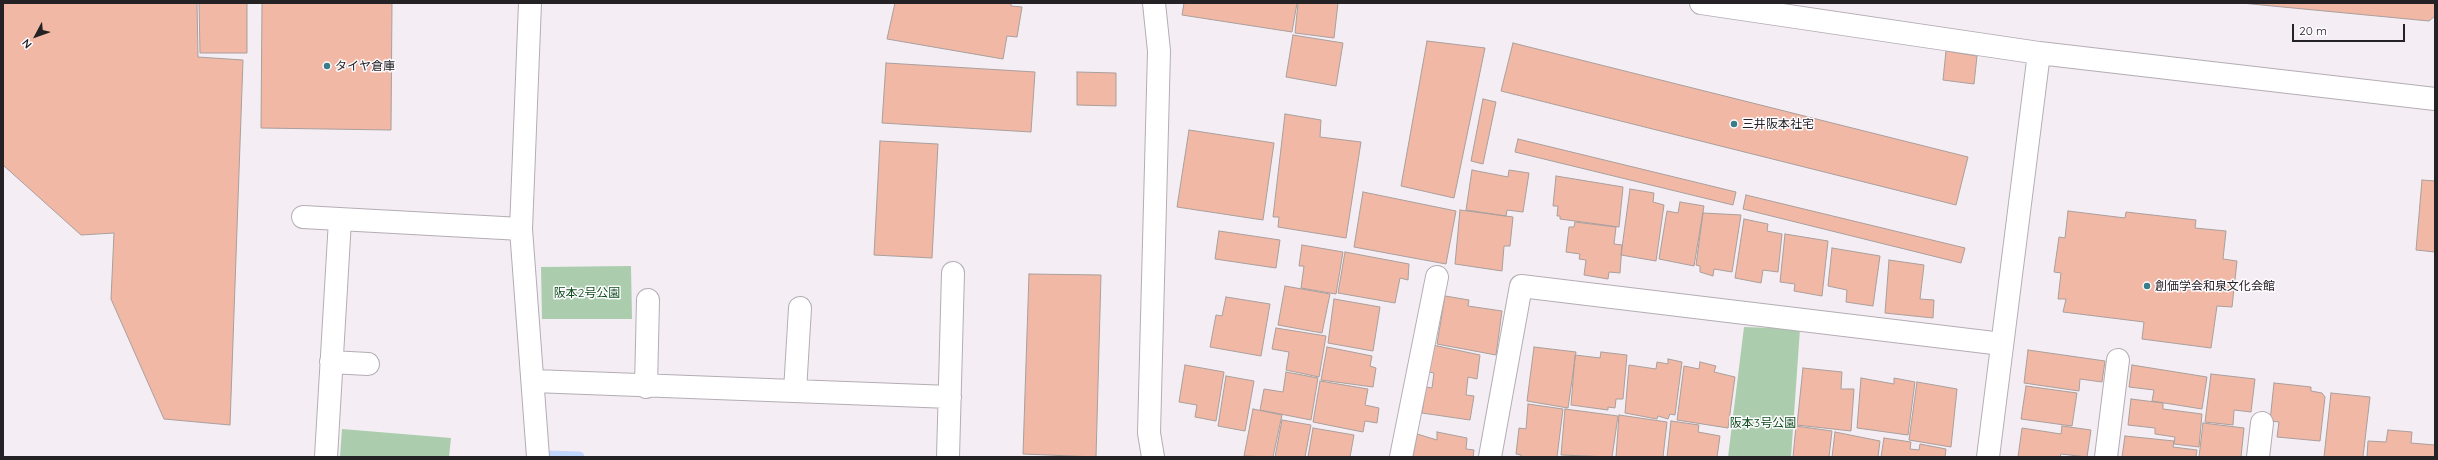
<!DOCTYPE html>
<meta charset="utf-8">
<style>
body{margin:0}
#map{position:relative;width:2438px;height:460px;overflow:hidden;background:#f4edf4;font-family:Quicksand,sans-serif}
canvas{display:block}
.frame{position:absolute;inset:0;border:4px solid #242224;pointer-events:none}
.north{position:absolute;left:16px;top:16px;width:40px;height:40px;-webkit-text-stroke:3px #fffcff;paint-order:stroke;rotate:229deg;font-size:11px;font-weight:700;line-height:16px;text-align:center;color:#242224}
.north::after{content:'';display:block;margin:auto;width:14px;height:18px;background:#242224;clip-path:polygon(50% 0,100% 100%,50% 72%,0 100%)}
.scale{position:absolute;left:2292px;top:24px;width:113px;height:18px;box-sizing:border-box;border:2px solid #242224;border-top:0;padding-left:5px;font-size:12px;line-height:14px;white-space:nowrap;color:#242224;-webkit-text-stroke:3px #fffcff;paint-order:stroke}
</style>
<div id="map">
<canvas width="2438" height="460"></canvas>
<div class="frame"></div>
<div class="north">N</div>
<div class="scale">20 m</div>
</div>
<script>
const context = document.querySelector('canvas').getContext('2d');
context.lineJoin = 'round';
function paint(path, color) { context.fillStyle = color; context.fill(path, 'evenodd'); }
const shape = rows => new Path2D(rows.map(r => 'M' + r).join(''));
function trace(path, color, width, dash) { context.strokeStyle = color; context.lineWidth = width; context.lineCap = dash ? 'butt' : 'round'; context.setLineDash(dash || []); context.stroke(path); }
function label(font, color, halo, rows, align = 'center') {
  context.font = font + ' Quicksand,"Noto Sans JP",sans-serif'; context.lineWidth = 3; context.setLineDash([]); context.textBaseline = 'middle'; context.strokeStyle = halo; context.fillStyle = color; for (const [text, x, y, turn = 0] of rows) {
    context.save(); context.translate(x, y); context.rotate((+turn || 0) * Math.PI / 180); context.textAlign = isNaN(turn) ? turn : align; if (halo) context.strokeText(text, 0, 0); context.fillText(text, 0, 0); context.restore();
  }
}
paint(shape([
 [631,266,632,319,542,319,541,267],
 [1744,327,1800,329,1791,457,1728,457],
 [342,429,451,438,449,457,340,457]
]), '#abcdae');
trace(shape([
 [547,456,579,457]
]), '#c2d7fd', 11);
const building = shape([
 [3,3,197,3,198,57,243,60,230,425,164,419,111,299,114,233,81,235,3,165,3,3],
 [199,3,247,3,247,53,200,53,199,3],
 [262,3,392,3,391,130,261,128,262,3],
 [895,3,1011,3,1011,6,1022,7,1017,37,1007,36,1003,59,887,39,895,3],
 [1184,3,1297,3,1292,32,1182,15,1184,3],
 [1298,3,1338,3,1334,38,1295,33,1298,3],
 [2241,3,2435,3,2435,16,2429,21,2241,3],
 [1293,35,1343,43,1336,86,1286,77,1293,35],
 [1427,41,1485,48,1454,198,1401,186,1427,41],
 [1513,43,1968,157,1956,205,1501,91,1513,43],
 [1946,51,1977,56,1974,84,1943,80,1946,51],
 [886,63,1035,72,1031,132,882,123,886,63],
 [1077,72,1116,73,1116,106,1077,105,1077,72],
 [1483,99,1496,102,1483,164,1471,161,1483,99],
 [1285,114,1321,120,1320,137,1361,142,1346,238,1278,227,1279,217,1273,217,1285,114],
 [1189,130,1274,143,1263,220,1177,207,1189,130],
 [1518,139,1736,192,1733,205,1515,152,1518,139],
 [880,141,938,144,932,258,874,255,880,141],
 [1472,170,1508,177,1509,170,1529,173,1523,212,1507,210,1506,216,1466,210,1472,170],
 [1556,176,1623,187,1619,227,1560,219,1560,216,1557,216,1558,206,1553,206,1556,176],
 [2422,180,2435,181,2435,252,2416,250,2422,180],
 [1630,189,1654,193,1653,202,1664,205,1656,261,1621,255,1630,189],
 [1363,192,1456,211,1446,264,1354,247,1363,192],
 [1746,195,1965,248,1961,263,1743,209,1746,195],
 [1680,202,1704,206,1694,266,1659,259,1667,211,1678,213,1680,202],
 [1460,210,1513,217,1510,246,1504,246,1502,271,1455,264,1460,210],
 [2068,211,2125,218,2126,212,2196,220,2195,228,2226,231,2223,259,2237,261,2232,307,2217,306,2211,348,2142,339,2144,322,2063,312,2066,299,2058,299,2061,273,2054,272,2059,237,2065,238,2068,211],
 [1703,213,1741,215,1732,272,1714,269,1713,276,1700,272,1700,266,1696,265,1703,213],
 [1744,219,1768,224,1767,231,1782,234,1778,272,1763,270,1761,283,1735,278,1744,219],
 [1575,222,1616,227,1614,244,1622,245,1620,273,1609,272,1608,279,1584,275,1586,260,1579,259,1580,254,1566,252,1569,227,1574,227,1575,222],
 [1219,231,1280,240,1276,268,1215,259,1219,231],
 [1785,234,1828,241,1822,296,1794,291,1795,284,1780,282,1785,234],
 [1302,245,1343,252,1336,294,1301,288,1304,266,1299,266,1302,245],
 [1832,248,1880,256,1873,306,1846,302,1847,290,1828,286,1832,248],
 [1345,252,1409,264,1408,280,1400,278,1395,303,1338,293,1345,252],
 [1889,260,1924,265,1920,299,1934,300,1933,318,1885,313,1889,260],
 [1029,274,1101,275,1096,457,1023,454,1029,274],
 [1285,286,1330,294,1322,333,1278,325,1285,286],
 [1445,296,1469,300,1468,306,1502,311,1496,355,1437,344,1445,296],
 [1226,297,1270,304,1261,356,1210,347,1216,315,1222,316,1226,297],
 [1334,299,1380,307,1373,351,1328,343,1334,299],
 [1276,328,1326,336,1319,377,1286,370,1289,352,1272,349,1276,328],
 [1433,345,1480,355,1477,379,1468,377,1466,395,1474,396,1470,420,1422,413,1426,387,1432,388,1434,373,1429,372,1433,345],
 [1327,347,1372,356,1370,366,1376,368,1373,387,1321,380,1327,347],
 [1534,347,1576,352,1568,408,1527,401,1534,347],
 [2028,350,2105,361,2102,382,2080,379,2079,391,2024,383,2028,350],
 [1601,352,1627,355,1623,399,1616,399,1615,408,1608,407,1608,410,1571,405,1575,355,1600,358,1601,352],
 [1668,359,1682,362,1675,415,1670,414,1668,419,1658,416,1657,419,1625,413,1629,365,1656,369,1657,362,1668,364,1668,359],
 [1700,362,1716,366,1714,372,1735,377,1728,428,1677,420,1684,366,1699,369,1700,362],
 [1185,365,1224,372,1216,421,1195,417,1197,405,1179,402,1185,365],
 [2132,365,2207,377,2202,409,2152,401,2154,390,2129,387,2132,365],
 [1803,368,1842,372,1841,389,1854,389,1851,431,1797,425,1803,368],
 [1286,372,1318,378,1311,420,1260,410,1264,389,1283,392,1286,372],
 [2211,374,2255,379,2251,412,2234,410,2233,425,2205,422,2211,374],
 [1226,376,1254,381,1245,431,1218,426,1226,376],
 [1861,378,1894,384,1894,378,1915,382,1908,435,1857,428,1861,378],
 [1320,381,1368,389,1365,405,1379,408,1377,423,1365,421,1363,432,1313,422,1320,381],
 [1917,382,1957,389,1951,447,1909,440,1917,382],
 [2274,383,2311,387,2311,391,2322,393,2325,397,2320,441,2277,437,2279,422,2270,421,2274,383],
 [2026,386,2077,393,2072,426,2021,419,2026,386],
 [2331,393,2370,397,2363,457,2324,457,2331,393],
 [2131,399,2163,403,2163,409,2202,414,2199,447,2174,444,2175,437,2155,434,2155,428,2128,425,2131,399],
 [1528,404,1563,409,1557,457,1521,457,1521,455,1516,454,1519,428,1526,429,1528,404],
 [1253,409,1282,415,1273,457,1244,456,1253,409],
 [1565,409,1618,416,1612,457,1561,455,1565,409],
 [1619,415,1667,422,1663,457,1616,457,1619,415],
 [1282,420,1311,425,1305,457,1275,457,1282,420],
 [1671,421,1699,425,1698,432,1720,436,1717,457,1667,457,1671,421],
 [2203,423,2244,428,2241,457,2199,457,2203,423],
 [1796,426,1832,431,1829,457,1793,457,1796,426],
 [2062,426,2091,430,2087,457,2061,454,2060,457,2018,457,2022,428,2061,434,2062,426],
 [1313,428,1354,435,1350,457,1308,457,1313,428],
 [2388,430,2412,432,2411,443,2435,445,2435,457,2367,457,2368,441,2386,442,2388,430],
 [1437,432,1467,438,1466,449,1474,450,1473,457,1413,457,1417,434,1437,440,1437,432],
 [1835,432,1880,441,1878,457,1832,457,1835,432],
 [2125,436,2174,441,2173,447,2197,450,2196,457,2122,457,2125,436],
 [1884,438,1911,442,1910,449,1919,450,1920,444,1946,449,1945,457,1881,457,1884,438]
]);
paint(building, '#f1b8a5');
trace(building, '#a99f9c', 1);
const minor = shape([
 [530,3,521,229,538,457],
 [1701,3,2039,53,2435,99],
 [303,217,521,229],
 [331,362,368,364],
 [534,381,950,397],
 [646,387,648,300],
 [795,391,800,308],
 [326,457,340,220],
 [948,457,953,273],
 [1153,457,1149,433,1159,51,1154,3],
 [1401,457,1437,277],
 [1490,457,1521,286,2002,344],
 [1988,457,2039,53],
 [2106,457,2118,360],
 [2258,457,2262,423]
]);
trace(minor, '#b4adb4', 24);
trace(minor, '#fff', 22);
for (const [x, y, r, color] of [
 [327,66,4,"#387e8a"],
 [1734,124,4,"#387e8a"],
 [2147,286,4,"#387e8a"]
]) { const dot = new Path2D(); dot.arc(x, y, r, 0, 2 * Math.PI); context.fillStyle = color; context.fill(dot); trace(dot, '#fffcff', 1.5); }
label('12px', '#242224', '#fffcff', [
 ["タイヤ倉庫",335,66],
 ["三井阪本社宅",1742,124],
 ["創価学会和泉文化会館",2155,286]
], 'left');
label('12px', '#0c4d1b', '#fffcff', [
 ["阪本2号公園",587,293],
 ["阪本3号公園",1763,423]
]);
</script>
